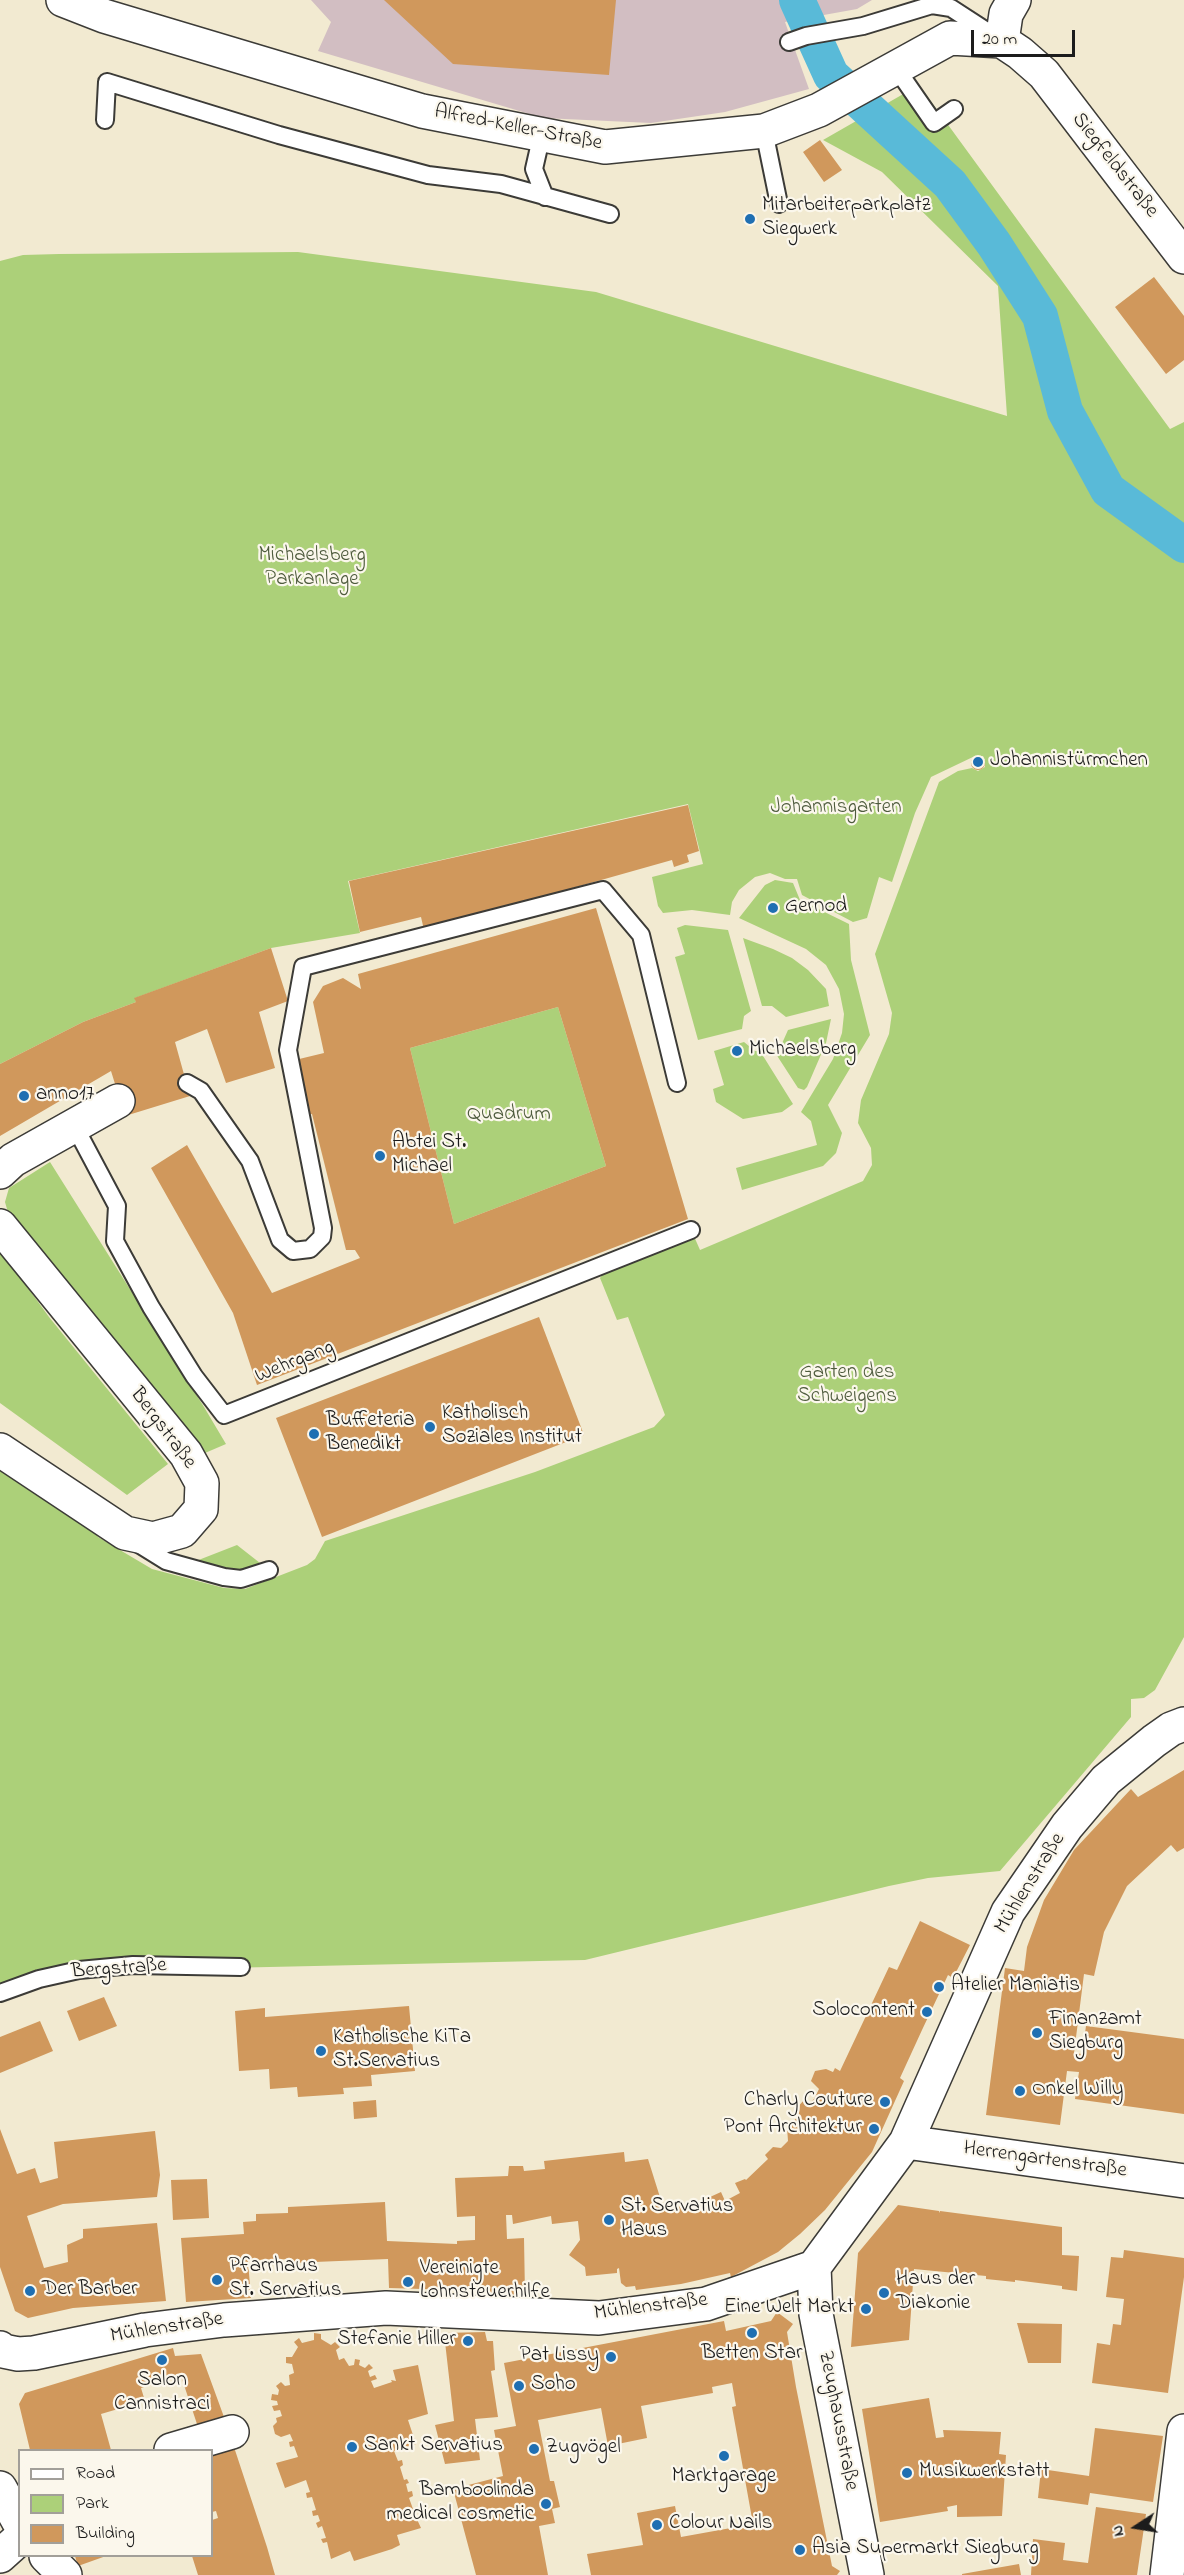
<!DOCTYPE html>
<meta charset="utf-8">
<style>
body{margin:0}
#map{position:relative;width:1184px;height:2575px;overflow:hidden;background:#f2ead1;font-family:"Indie Flower",sans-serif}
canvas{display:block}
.legend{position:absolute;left:18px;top:2449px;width:195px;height:108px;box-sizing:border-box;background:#fbf7ec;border:2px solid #a29f99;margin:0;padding:8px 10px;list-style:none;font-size:18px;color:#1c1c1c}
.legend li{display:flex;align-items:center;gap:12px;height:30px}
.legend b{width:30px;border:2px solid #a29f99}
.north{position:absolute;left:1106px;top:2497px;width:60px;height:60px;-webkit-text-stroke:4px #fbf7ec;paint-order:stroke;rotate:258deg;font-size:16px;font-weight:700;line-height:24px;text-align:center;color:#1c1c1c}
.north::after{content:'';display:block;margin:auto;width:21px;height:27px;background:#1c1c1c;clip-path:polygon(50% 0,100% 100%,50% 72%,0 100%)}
.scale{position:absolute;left:971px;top:30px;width:104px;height:27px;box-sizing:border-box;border:3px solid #1c1c1c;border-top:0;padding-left:8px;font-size:18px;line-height:21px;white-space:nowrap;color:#1c1c1c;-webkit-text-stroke:4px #fbf7ec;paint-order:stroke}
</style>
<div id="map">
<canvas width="1184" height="2575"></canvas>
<ul class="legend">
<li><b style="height:8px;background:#fff"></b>Road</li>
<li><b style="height:16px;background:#acd079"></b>Park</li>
<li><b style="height:16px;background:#d0985c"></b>Building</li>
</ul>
<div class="north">N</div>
<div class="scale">20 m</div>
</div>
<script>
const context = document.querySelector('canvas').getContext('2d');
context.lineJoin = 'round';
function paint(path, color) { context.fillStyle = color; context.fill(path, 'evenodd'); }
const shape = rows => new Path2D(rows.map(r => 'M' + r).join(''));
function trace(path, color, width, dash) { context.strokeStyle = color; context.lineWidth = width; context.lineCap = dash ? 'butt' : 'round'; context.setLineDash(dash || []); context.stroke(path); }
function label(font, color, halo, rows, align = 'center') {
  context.font = font + ' "Indie Flower",sans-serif'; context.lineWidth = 4.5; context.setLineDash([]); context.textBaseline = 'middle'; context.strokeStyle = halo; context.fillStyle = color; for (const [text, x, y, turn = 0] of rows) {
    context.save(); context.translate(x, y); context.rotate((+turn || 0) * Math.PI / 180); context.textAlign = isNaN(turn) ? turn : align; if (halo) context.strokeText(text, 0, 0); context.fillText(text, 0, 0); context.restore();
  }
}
paint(shape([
 [311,0,872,0,857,9,785,22,809,89,725,112,651,123,543,118,318,51,331,22]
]), '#d2bec2');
paint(shape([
 [919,85,1170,429,1184,422,1184,1637,1155,1690,1144,1698,1131,1699,1131,1717,1000,1871,928,1878,889,1886,585,1960,224,1968,160,1957,0,1986,0,1462,94,1527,98,1537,152,1569,224,1588,245,1589,307,1565,315,1559,325,1541,535,1472,654,1427,665,1415,628,1317,617,1320,600,1278,608,1267,693,1234,700,1250,863,1181,872,1165,871,1148,858,1123,861,1100,889,1034,892,1013,875,954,939,782,958,771,972,768,978,771,985,767,985,760,983,756,975,756,931,777,915,813,892,882,879,877,867,918,853,922,802,895,797,879,785,879,770,873,755,877,739,890,732,902,730,915,692,910,663,913,658,906,652,877,703,864,688,804,348,881,360,933,271,948,135,998,136,1002,83,1022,0,1064,0,261,23,255,59,254,298,252,596,292,1007,416,998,286,882,172,823,140],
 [775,880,793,883,800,900,849,924,851,960,870,1035,828,1105,842,1133,836,1153,823,1166,742,1190,736,1168,817,1145,811,1121,801,1112,833,1059,842,1033,844,1014,839,989,826,965,806,949,739,918,765,885],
 [685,925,728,930,751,1011,744,1016,742,1029,698,1040,675,957,685,954,677,928],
 [743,938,773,949,792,958,808,970,826,989,829,1006,786,1017,772,1006,762,1006],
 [558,1007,606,1166,454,1224,410,1048],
 [831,1019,826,1043,807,1087,804,1090,798,1088,774,1051,780,1048,788,1030],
 [744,1042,755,1051,760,1051,793,1104,782,1112,743,1119,716,1102,713,1089,724,1085,714,1051],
 [50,1162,204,1407,226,1444,205,1453,9,1216,5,1202,9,1188],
 [0,1249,49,1317,168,1464,127,1495,0,1403],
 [237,1545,260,1563,242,1571,229,1570,196,1561]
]), '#acd079');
trace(shape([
 [797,0,831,75,950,184,994,244,1040,316,1065,411,1108,490,1184,545]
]), '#59bad8', 36);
paint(shape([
 [384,0,616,0,609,75,453,64],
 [820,140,842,170,824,182,803,152],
 [1154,277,1184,316,1184,360,1166,374,1115,307],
 '971 763a7 7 0 1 1 14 0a7 7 0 1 1-14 0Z',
 [688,805,699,851,687,855,689,862,674,867,672,860,424,930,421,917,360,932,349,881],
 [596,908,688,1219,257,1385,233,1313,151,1168,187,1145,272,1293,360,1258,355,1250,346,1250,312,1114,307,1115,295,1060,324,1053,313,1002,323,986,343,978,361,989,358,974],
 [558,1007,606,1166,454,1224,410,1048],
 [271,948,288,1001,259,1012,275,1068,226,1083,207,1029,175,1042,190,1096,125,1116,111,1071,0,1136,0,1064,83,1022,136,1002,134,998],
 [539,1317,584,1435,322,1537,276,1418],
 [1184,1770,1184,1848,1177,1852,1171,1845,1127,1886,1104,1932,1094,1976,1084,1974,1074,2053,1082,2054,1086,2026,1184,2039,1184,2114,1075,2099,1079,2072,1067,2071,1060,2125,986,2115,1005,1968,1024,1971,1027,1947,1044,1900,1074,1850,1131,1789,1138,1797],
 [920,1921,970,1945,953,1978,948,1975,922,2030,900,2078,904,2081,872,2152,825,2210,800,2234,778,2252,731,2277,730,2273,681,2284,636,2290,635,2286,626,2287,621,2283,619,2268,617,2269,617,2273,586,2276,585,2267,569,2255,580,2240,578,2221,552,2224,551,2216,513,2224,512,2215,506,2215,507,2239,524,2238,525,2295,491,2293,490,2291,389,2288,388,2259,290,2263,290,2259,248,2261,251,2298,186,2302,181,2238,244,2234,243,2222,256,2221,256,2214,288,2213,288,2207,385,2202,387,2241,457,2244,457,2241,475,2240,475,2216,457,2217,455,2178,508,2176,509,2166,523,2166,524,2171,545,2169,544,2161,624,2152,625,2162,648,2159,664,2210,699,2202,721,2192,725,2201,740,2193,735,2183,745,2179,746,2180,768,2159,765,2155,773,2147,781,2148,788,2141,787,2127,800,2115,795,2110,804,2100,810,2103,814,2099,819,2089,811,2081,815,2071,826,2069,833,2072,835,2068,840,2071,889,1967,897,1970],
 [104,1997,117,2026,79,2041,67,2011],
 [409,2006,415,2071,371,2075,372,2086,343,2088,344,2094,298,2097,297,2087,270,2089,269,2069,239,2071,235,2011,265,2008,265,2017],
 [40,2021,53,2051,0,2073,0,2037],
 [376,2100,377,2117,354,2119,353,2102],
 [0,2129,17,2174,35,2168,40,2183,58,2178,54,2142,155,2131,160,2175,157,2197,63,2204,27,2216,44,2268,68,2262,67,2245,83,2238,83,2229,157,2223,166,2301,73,2308,28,2318,15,2311,0,2267],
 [207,2179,209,2218,173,2220,171,2180],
 [898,2205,939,2211,939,2213,940,2211,1062,2227,1062,2255,1079,2256,1077,2291,1062,2289,1062,2286,1015,2280,1015,2282,986,2279,986,2276,914,2269,909,2340,851,2347,858,2253],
 [1124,2250,1184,2258,1184,2277,1168,2393,1092,2383,1097,2343,1110,2345,1113,2324,1121,2325,1124,2299,1106,2297,1111,2257,1123,2258],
 [777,2312,793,2324,787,2332,796,2387,832,2566,840,2571,837,2575,591,2575,587,2554,643,2545,637,2513,675,2506,681,2537,753,2524,732,2407,736,2406,732,2383,712,2387,713,2393,641,2406,647,2438,608,2446,601,2408,538,2420,550,2481,554,2481,560,2507,552,2509,555,2523,539,2526,548,2575,476,2575,453,2489,503,2476,494,2430,516,2426,504,2363,724,2321,726,2331,771,2321],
 [1017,2323,1062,2324,1061,2363,1028,2363],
 [485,2332,487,2341,493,2341,495,2370,491,2371,498,2417,475,2419,480,2460,445,2464,435,2425,454,2421,444,2333],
 [314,2333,321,2334,321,2339,331,2345,335,2342,340,2347,336,2350,339,2360,344,2358,349,2366,354,2365,355,2359,360,2360,359,2365,365,2368,369,2364,373,2368,368,2371,370,2377,375,2375,377,2379,371,2381,374,2388,392,2382,391,2380,396,2381,393,2370,418,2365,428,2414,408,2420,416,2444,394,2451,398,2461,402,2460,403,2465,400,2467,404,2480,407,2479,409,2483,406,2484,408,2492,412,2491,413,2496,409,2498,413,2509,417,2507,418,2511,414,2513,421,2528,397,2535,400,2545,392,2549,354,2561,350,2551,331,2559,327,2542,323,2543,321,2539,326,2538,322,2526,318,2528,316,2523,320,2521,318,2515,313,2516,312,2511,316,2510,312,2497,307,2498,306,2493,310,2492,306,2480,285,2488,276,2463,298,2457,294,2446,290,2447,289,2442,293,2441,290,2434,281,2437,275,2434,273,2426,277,2422,276,2418,282,2416,280,2410,274,2411,272,2406,278,2405,277,2401,271,2400,272,2394,278,2395,279,2390,276,2386,281,2382,285,2386,290,2385,289,2375,294,2373,292,2364,286,2363,286,2357,292,2357,298,2347,294,2342,299,2338,302,2343,314,2340],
 [173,2348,175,2356,201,2354,228,2428,201,2436,181,2376,141,2388,145,2401,101,2414,111,2450,30,2450,19,2404,25,2393],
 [929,2398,936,2438,944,2437,943,2430,1001,2432,999,2454,1006,2455,1002,2516,957,2517,957,2505,947,2507,948,2511,880,2522,862,2409],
 [1095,2428,1163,2436,1153,2502,1090,2493,1088,2505,1038,2498,1041,2469,1089,2476],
 [232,2441,267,2547,275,2575,198,2575,192,2556,212,2556,212,2520,218,2518,216,2511,212,2512,212,2450],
 [1096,2507,1146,2514,1137,2575,1031,2575,1033,2539,1065,2543,1063,2560,1088,2563],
 [75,2556,106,2556,78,2566],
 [1019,2564,1021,2575,962,2575,962,2574]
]), '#d0985c');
const lane = shape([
 [789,42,806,36,863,26,932,5,951,8,991,34],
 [896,68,934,123,954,109],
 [105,120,107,82,279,135,428,175,501,184,610,214],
 [764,131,779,204],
 [542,134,534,169,545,197],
 [187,1083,201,1091,250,1161,280,1240,293,1251,310,1249,322,1237,323,1228,288,1050,303,967,603,890,641,935,677,1083],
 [74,1125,117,1206,115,1241,151,1307,194,1376,224,1415,691,1230],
 [137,1543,166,1561,224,1577,241,1579,269,1570],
 [0,1993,39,1979,79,1970,133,1965,241,1967]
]);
const street = shape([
 [63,0,104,16,422,111,605,147,764,131,819,110,950,38,1002,41,1020,53,1044,74,1184,257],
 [1002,41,1006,14,1014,0],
 [0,1172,13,1160,118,1101],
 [0,1226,186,1454,202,1483,201,1509,182,1531,153,1539,125,1533,0,1450],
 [906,2142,1184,2181],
 [814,2267,816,2314,867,2575],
 [0,2348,3,2351,18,2354,34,2353,145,2330,224,2320,386,2308,599,2318,706,2304,814,2267,906,2142,1008,1912,1067,1826,1106,1780,1154,1741,1171,1729,1184,1724],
 [171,2450,232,2432],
 [0,2488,20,2524],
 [0,2556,20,2538],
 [46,2556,65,2575],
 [1167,2575,1184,2431]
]);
trace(lane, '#3c3b37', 20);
trace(street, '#3c3b37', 36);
trace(lane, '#fff', 16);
trace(street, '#fff', 33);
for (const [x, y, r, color] of [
 [750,219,6,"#1f6fb2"],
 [978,762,6,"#1f6fb2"],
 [773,908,6,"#1f6fb2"],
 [737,1051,6,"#1f6fb2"],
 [24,1096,6,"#1f6fb2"],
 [380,1156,6,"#1f6fb2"],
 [430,1427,6,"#1f6fb2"],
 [314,1434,6,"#1f6fb2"],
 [939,1987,6,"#1f6fb2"],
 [927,2012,6,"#1f6fb2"],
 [1037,2033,6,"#1f6fb2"],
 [321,2051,6,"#1f6fb2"],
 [1020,2091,6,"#1f6fb2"],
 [885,2102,6,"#1f6fb2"],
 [874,2129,6,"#1f6fb2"],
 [609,2220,6,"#1f6fb2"],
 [217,2280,6,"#1f6fb2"],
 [408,2282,6,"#1f6fb2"],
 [30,2291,6,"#1f6fb2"],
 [884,2293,6,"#1f6fb2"],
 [866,2309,6,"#1f6fb2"],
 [752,2333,6,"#1f6fb2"],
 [468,2341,6,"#1f6fb2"],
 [611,2357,6,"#1f6fb2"],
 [162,2360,6,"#1f6fb2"],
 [519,2386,6,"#1f6fb2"],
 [352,2447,6,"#1f6fb2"],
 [534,2449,6,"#1f6fb2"],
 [724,2456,6,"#1f6fb2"],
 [907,2473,6,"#1f6fb2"],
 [546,2504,6,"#1f6fb2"],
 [657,2525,6,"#1f6fb2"],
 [800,2550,6,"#1f6fb2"]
]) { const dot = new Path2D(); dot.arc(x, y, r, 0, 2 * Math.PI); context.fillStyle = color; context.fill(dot); trace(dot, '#fbf7ec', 2); }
label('21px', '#1c1c1c', '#fbf7ec', [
 ["Alfred-Keller-Straße",518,129,11],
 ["Siegfeldstraße",1114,166,52],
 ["Wehrgang",295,1363,-22],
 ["Bergstraße",162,1429,53],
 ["Mühlenstraße",1031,1884,-58],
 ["Bergstraße",119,1970,-4],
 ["Herrengartenstraße",1045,2161,8],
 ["Mühlenstraße",651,2308,-7],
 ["Mühlenstraße",167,2329,-9],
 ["Zeughausstraße",837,2421,79]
]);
label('21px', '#1c1c1c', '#fbf7ec', [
 ["Mitarbeiterparkplatz",762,207],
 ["Siegwerk",762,231],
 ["Johannistürmchen",990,762],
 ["Gernod",785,908],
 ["Michaelsberg",749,1051],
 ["anno17",36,1096],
 ["Abtei St.",392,1144],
 ["Michael",392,1168],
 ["Katholisch",442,1415],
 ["Soziales Institut",442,1439],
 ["Buffeteria",326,1422],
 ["Benedikt",326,1446],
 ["Atelier Maniatis",951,1987],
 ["Solocontent",915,2012,"right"],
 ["Finanzamt",1049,2021],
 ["Siegburg",1049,2045],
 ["Katholische KiTa",333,2039],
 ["St.Servatius",333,2063],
 ["Onkel Willy",1032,2091],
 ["Charly Couture",873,2102,"right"],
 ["Pont Architektur",862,2129,"right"],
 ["St. Servatius",621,2208],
 ["Haus",621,2232],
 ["Pfarrhaus",229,2268],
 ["St. Servatius",229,2292],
 ["Vereinigte",420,2270],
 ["Lohnsteuerhilfe",420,2294],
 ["Haus der",896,2281],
 ["Diakonie",896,2305],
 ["Der Barber",42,2291],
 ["Eine Welt Markt",854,2309,"right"],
 ["Stefanie Hiller",456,2341,"right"],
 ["Betten Star",752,2355,"center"],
 ["Pat Lissy",599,2357,"right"],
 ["Salon",162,2382,"center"],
 ["Cannistraci",162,2406,"center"],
 ["Soho",531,2386],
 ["Sankt Servatius",364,2447],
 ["Zugvögel",546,2449],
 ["Musikwerkstatt",919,2473],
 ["Marktgarage",724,2478,"center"],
 ["Bamboolinda",534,2492,"right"],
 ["medical cosmetic",534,2516,"right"],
 ["Colour Nails",669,2525],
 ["Asia Supermarkt Siegburg",812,2550]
], 'left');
label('21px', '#4e5b3d', '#fbf7ec', [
 ["Michaelsberg",312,557],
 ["Parkanlage",312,581],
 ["Johannisgarten",836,809],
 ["Quadrum",509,1116],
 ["Garten des",847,1374],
 ["Schweigens",847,1398]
]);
</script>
